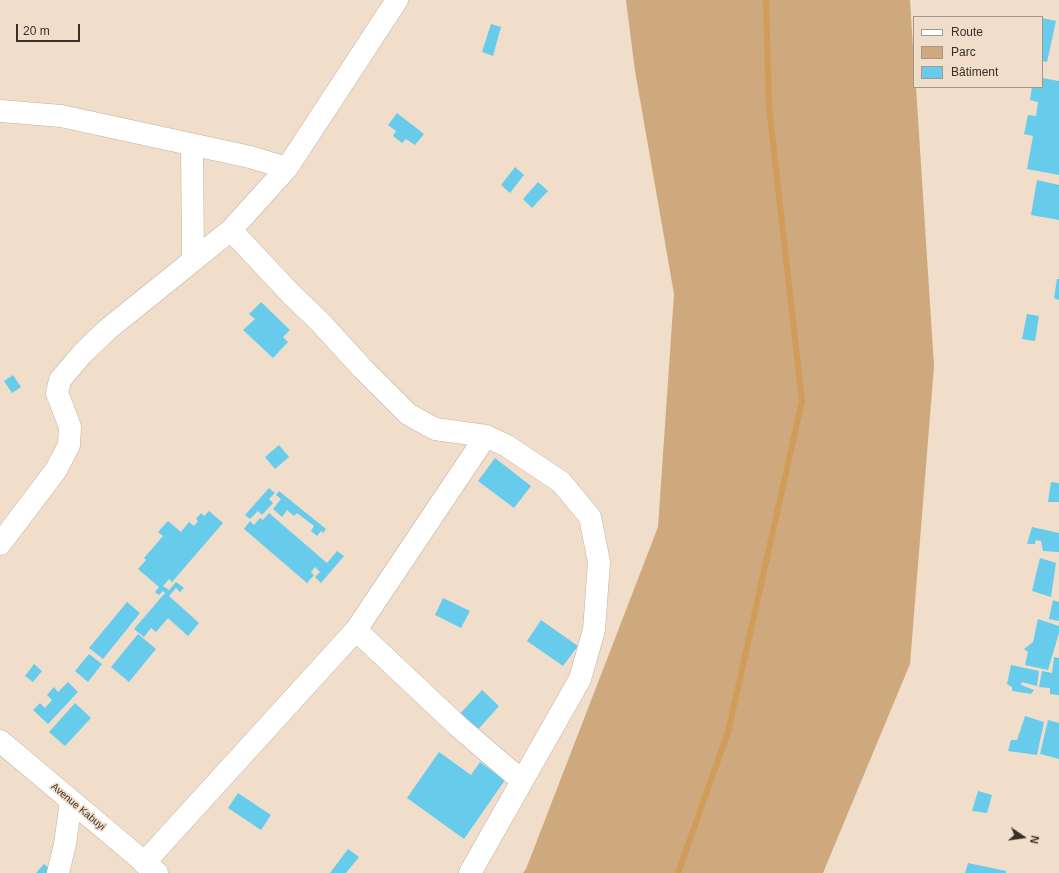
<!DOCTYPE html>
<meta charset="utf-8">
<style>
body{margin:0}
#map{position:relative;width:1059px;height:873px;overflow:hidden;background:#f0deca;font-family:Arial,sans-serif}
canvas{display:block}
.legend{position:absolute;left:913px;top:16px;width:130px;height:72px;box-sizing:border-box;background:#f0deca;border:1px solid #a69889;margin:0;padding:5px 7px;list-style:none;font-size:12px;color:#373028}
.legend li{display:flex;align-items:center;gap:8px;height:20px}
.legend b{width:20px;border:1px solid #a69889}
.north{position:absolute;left:1003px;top:817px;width:40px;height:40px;-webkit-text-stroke:3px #f0deca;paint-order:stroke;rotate:103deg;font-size:11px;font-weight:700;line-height:16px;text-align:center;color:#373028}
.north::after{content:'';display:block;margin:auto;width:14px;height:18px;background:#373028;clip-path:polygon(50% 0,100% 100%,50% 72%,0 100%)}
.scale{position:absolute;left:16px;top:24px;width:64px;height:18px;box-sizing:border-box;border:2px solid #373028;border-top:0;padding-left:5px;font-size:12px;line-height:14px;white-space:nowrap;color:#373028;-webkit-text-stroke:3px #f0deca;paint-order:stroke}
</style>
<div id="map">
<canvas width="1059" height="873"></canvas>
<ul class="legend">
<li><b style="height:5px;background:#fff"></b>Route</li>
<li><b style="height:11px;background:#cea97d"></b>Parc</li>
<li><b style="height:11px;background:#67cbec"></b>Bâtiment</li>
</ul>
<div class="north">N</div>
<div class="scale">20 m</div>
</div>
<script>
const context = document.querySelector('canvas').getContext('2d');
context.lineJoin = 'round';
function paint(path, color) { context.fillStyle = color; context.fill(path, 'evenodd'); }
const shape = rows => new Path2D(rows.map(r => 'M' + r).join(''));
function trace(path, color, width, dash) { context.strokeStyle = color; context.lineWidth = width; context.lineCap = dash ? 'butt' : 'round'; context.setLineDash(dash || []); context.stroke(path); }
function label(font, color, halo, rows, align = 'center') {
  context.font = font + ' Arial,sans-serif'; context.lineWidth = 3.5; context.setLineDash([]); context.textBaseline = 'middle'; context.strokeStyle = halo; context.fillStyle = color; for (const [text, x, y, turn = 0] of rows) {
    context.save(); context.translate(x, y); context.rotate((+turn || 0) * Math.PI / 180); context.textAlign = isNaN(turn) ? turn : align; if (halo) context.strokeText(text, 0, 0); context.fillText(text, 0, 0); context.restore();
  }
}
paint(shape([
 [626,0,910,0,914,63,914,87,916,87,934,366,910,664,823,873,523,873,526,869,658,527,674,294,635,71]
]), '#cea97d');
trace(shape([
 [678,873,728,732,802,401,769,108,766,0]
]), '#d19c5a', 6);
paint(shape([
 [1042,18,1056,21,1047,62,1042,61],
 [491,24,501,27,493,56,482,52],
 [1042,78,1059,81,1059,175,1027,169,1033,136,1024,134,1028,115,1036,116,1038,102,1030,100,1032,87,1042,87],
 [397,113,424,134,415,145,406,139,402,143,393,136,396,131,388,125],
 [515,167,524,175,510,193,501,185],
 [1037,180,1059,185,1059,220,1031,215],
 [538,182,548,191,532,208,523,199],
 [1057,279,1059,279,1059,300,1054,298],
 [261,302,290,330,283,337,288,342,273,358,243,330,255,319,249,314],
 [1027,314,1039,316,1035,341,1022,339],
 [13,375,21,387,12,393,4,381],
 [279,445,289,457,275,469,265,457],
 [495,458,531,486,514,508,478,481],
 [1051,482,1059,483,1059,502,1048,502],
 [269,488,275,493,269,499,273,503,262,515,258,511,250,519,245,515],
 [279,491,326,529,323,533,321,531,317,536,311,531,314,526,297,513,294,516,287,510,282,517,273,509,281,499,276,495],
 [209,511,223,523,172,582,169,579,163,586,169,590,176,582,184,588,180,592,176,588,169,596,199,623,188,636,168,618,156,632,151,628,144,637,134,629,165,593,163,591,159,595,155,592,159,587,138,569,146,560,144,558,163,536,158,532,168,521,181,532,189,522,194,526,198,521,196,519,201,513,204,516],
 [269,513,327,563,337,551,344,556,321,583,315,577,320,572,315,567,311,572,314,575,307,583,244,529,250,521,254,525,260,518,263,520],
 [1032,527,1059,533,1059,552,1043,551,1041,541,1036,540,1035,544,1027,544],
 [1040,558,1056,563,1051,597,1032,591],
 [443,598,470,611,461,628,435,615],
 [1053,600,1059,602,1059,621,1049,619],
 [127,602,140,613,103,659,89,648],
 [1038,619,1059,626,1059,633,1048,670,1025,665,1028,652,1024,649,1033,642],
 [541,620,578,646,563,666,527,641],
 [138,634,156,649,129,682,111,667],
 [89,654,102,664,88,682,75,671],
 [1054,657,1059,658,1059,695,1050,694,1050,688,1039,687,1042,671,1052,673],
 [34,664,42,671,33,682,25,676],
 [1011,665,1039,671,1037,686,1022,682,1021,685,1034,690,1031,694,1012,691,1012,687,1007,684],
 [68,682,78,692,48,724,33,710,40,703,45,708,52,700,47,695,54,687,58,692],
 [482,690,499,706,475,733,457,717],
 [75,703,91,718,65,746,49,732],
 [1025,716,1044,722,1037,755,1008,751,1011,740,1017,740],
 [1048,720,1059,723,1059,759,1040,754],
 [439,752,471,775,480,762,505,780,464,839,407,798],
 [978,791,992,795,987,813,972,811],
 [238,793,271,815,261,830,228,808],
 [348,849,359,857,346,873,330,873],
 [968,863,1006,871,1006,873,965,873],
 [44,864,55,873,36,873]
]), '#67cbec');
const minor = shape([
 [0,111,61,116,250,157,287,168],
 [192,145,193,260],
 [231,230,291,294,320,322,363,369,408,414,435,429,486,436,507,446,561,482,590,517,599,562,594,630,580,679,470,873],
 [0,544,56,470,69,445,70,427,57,393,60,380,82,354,108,329,231,230,287,168,397,0],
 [356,630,459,727,522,781],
 [0,741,157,873],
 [144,863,356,630,486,436],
 [58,873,65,844,71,801]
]);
trace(minor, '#c2b29e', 23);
trace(minor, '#fff', 22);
label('10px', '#373028', '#f0deca', [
 ["Avenue Kabuyi",78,807,40]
]);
</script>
